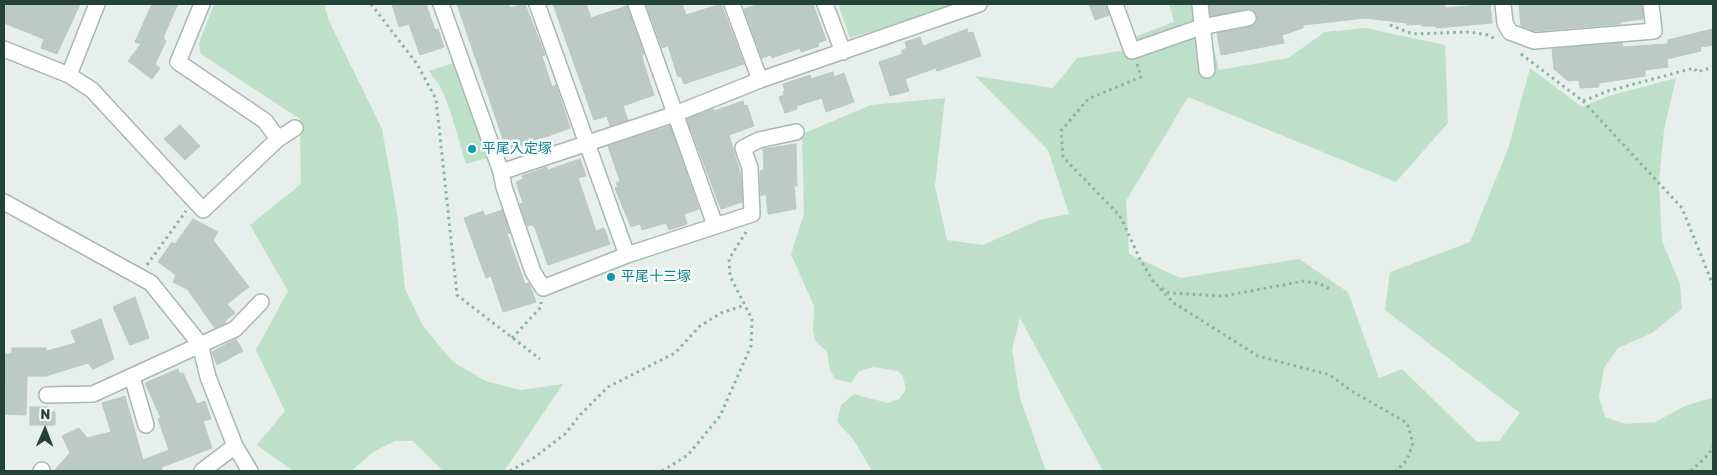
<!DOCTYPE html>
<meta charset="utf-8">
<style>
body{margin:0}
#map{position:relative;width:1717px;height:475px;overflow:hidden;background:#e6efeb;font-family:Rubik,sans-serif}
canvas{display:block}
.frame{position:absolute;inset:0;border:5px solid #24423a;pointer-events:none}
.north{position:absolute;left:20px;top:405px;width:50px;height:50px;-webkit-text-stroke:4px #f7fbf9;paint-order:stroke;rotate:1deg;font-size:14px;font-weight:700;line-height:20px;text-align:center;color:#24423a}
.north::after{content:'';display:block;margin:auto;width:18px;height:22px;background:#24423a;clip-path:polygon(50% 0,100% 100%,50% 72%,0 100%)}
</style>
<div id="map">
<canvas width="1717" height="475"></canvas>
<div class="frame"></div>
<div class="north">N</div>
</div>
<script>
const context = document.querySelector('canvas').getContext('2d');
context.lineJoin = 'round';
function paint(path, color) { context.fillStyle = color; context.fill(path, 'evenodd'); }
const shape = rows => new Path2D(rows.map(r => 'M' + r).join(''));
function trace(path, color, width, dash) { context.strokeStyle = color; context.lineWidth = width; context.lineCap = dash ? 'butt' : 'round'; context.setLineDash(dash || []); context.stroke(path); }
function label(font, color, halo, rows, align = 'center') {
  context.font = font + ' Rubik,"Noto Sans JP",sans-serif'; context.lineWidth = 5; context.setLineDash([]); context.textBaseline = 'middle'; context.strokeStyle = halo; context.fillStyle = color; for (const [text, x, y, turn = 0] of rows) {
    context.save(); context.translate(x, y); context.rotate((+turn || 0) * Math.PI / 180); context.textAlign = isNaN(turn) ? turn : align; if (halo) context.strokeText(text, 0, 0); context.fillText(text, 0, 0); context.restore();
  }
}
paint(shape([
 [214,4,324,4,329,21,382,129,397,213,405,289,423,326,453,362,486,381,521,390,563,384,504,471,443,471,413,441,395,441,373,452,351,471,293,471,257,445,285,411,256,350,288,291,250,225,301,184,300,119,201,54,199,43],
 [838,4,961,4,850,38],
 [1169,4,1192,4,1194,23,1144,43,1137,39,1137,36,1174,22],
 [1201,27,1210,33,1219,70,1288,58,1325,32,1365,28,1445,45,1448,123,1396,182,1188,97,1126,201,1129,254,1180,278,1299,259,1348,292,1379,378,1402,369,1477,442,1499,441,1520,413,1385,310,1390,272,1470,242,1508,149,1530,68,1582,107,1609,96,1676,78,1664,130,1659,181,1662,241,1680,284,1682,309,1652,333,1618,348,1604,368,1599,397,1605,417,1626,424,1655,422,1687,405,1713,398,1713,471,1103,471,1020,318,1012,349,1020,398,1046,471,872,471,853,439,837,422,841,405,854,394,888,403,899,399,906,390,903,376,898,371,874,367,859,371,851,383,835,379,830,370,827,352,815,341,813,329,814,306,791,254,804,214,802,134,871,105,945,98,935,186,947,240,983,245,1039,220,1069,214,1048,150,975,76,1053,88,1077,58,1126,50],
 [456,62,487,158,466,164,449,107,440,86,429,71]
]), '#bfe0c8');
const building = shape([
 [4,4,80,4,57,54,41,48,44,39,4,23,4,4],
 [152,4,178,4,164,35,164,39,166,41,155,64,160,68,152,79,128,61,141,44,135,42,152,4],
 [392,4,426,4,435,30,438,29,444,47,420,55,409,24,399,27,392,4],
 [457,4,509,4,509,8,525,4,545,55,542,56,552,87,556,85,570,128,507,151,457,4],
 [553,4,586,4,591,18,627,6,644,54,642,55,643,61,654,95,623,106,628,120,610,126,607,116,594,120,553,4],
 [646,4,682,4,686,15,721,4,744,64,684,84,681,76,678,77,668,46,662,48,646,4],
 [760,4,813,4,826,40,818,43,819,46,801,52,800,48,772,58,771,55,762,58,744,9,760,4],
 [1089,4,1106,4,1109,15,1095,20,1089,4],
 [1209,4,1320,4,1320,6,1338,4,1444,4,1445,8,1490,4,1492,23,1436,28,1436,26,1422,26,1422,24,1407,25,1407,23,1365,18,1303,25,1303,28,1282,35,1284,43,1221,55,1217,33,1250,27,1257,22,1257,16,1252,9,1247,9,1211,16,1209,4],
 [1519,4,1642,4,1643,19,1620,22,1620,24,1535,31,1521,26,1519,4],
 [967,29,968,33,973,32,981,56,937,71,936,68,905,79,909,91,890,96,879,62,903,54,901,51,907,48,905,42,920,37,923,46,967,29],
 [1713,29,1713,45,1700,47,1701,51,1667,59,1668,67,1645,70,1645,76,1599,83,1599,87,1580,88,1579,80,1568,81,1554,69,1552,49,1622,43,1623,47,1668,44,1668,40,1713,29],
 [833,72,834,77,844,73,854,102,826,112,822,98,796,106,797,109,785,113,779,97,784,95,783,92,785,91,783,84,810,75,811,79,833,72],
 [743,101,744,106,747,105,754,126,729,135,741,176,742,202,721,209,687,119,713,109,714,111,743,101],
 [180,125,200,146,185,160,164,139,180,125],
 [670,126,699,209,684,214,687,224,669,230,666,223,642,230,640,224,631,227,615,188,618,187,616,183,620,181,608,146,670,126],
 [796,144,797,186,794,186,796,209,768,214,766,194,761,196,760,171,764,170,763,149,796,144],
 [580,159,586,176,578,178,596,231,604,228,610,244,548,265,535,228,532,225,527,226,520,204,523,203,516,182,523,179,522,176,547,167,548,170,580,159],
 [502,210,510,233,507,234,525,284,529,283,536,302,503,312,491,276,486,278,464,218,483,211,485,216,502,210],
 [193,219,218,232,213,240,249,287,227,304,235,313,225,321,226,323,215,328,187,289,173,282,176,275,158,262,172,242,175,244,193,219],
 [135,297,149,338,130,345,113,307,135,297],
 [101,319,114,359,93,369,88,363,46,376,27,376,26,415,4,414,5,354,12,354,12,348,46,348,47,351,76,343,71,331,101,319],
 [236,339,243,351,217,365,212,352,236,339],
 [178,369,180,374,183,373,197,404,205,401,211,419,203,421,212,448,162,467,162,471,54,471,70,453,62,436,79,428,87,438,111,432,102,403,125,396,143,460,169,450,158,419,161,418,145,383,178,369],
 [30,407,49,407,49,412,55,412,55,425,30,425,30,407]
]);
paint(building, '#bbcac4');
trace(building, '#b8c9c2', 1);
const minor = shape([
 [202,4,178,62,265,121,278,139],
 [441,4,501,172,675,114,760,80,979,4],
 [636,4,715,225],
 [732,4,760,80],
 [825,4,843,52],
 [1115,4,1132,51,1201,27,1248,18],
 [1200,4,1207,70],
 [1503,4,1505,23,1510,32,1534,41,1654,31,1651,4],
 [4,49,69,75,92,90,203,210,278,139,295,128],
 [69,75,97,4],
 [501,172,504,187,533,272,543,288,627,255,537,4],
 [4,202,151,283,200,344,208,377,235,446,250,471],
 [627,255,752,214,750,168,743,148,759,140,796,132],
 [132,377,146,425],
 [47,395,93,394,235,329,261,302],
 [41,471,42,470],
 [202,471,235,446]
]);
trace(minor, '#a8b8b2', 18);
trace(shape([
 [371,4,417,64,436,99,457,295,540,359],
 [1390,25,1413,34,1470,32,1488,35,1497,40],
 [1521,54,1583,101,1608,91,1694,68,1697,72,1713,67],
 [1137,64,1141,77,1088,99,1061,131,1063,157,1120,216,1140,259,1154,283,1169,293,1224,296,1304,281,1320,284,1330,289],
 [1583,101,1682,208,1713,285],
 [147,265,186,211],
 [1160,289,1174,303,1258,356,1330,375,1350,390,1407,423,1413,443,1407,460,1396,471],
 [512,338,541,307,541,302],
 [510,471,535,457,565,434,581,414,608,387,675,353,700,326,721,313,745,305],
 [662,471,688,455,720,416,751,346,752,319,730,276,729,259,746,232],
 [1691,471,1709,454,1713,446]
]), '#86b3a5', 3, [2.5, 4]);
trace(minor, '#fff', 15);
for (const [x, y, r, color] of [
 [472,149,5,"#0f9aa8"],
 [611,277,5,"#0f9aa8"]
]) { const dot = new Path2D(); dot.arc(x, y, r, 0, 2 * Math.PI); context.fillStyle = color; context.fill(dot); trace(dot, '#f7fbf9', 2); }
label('14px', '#0d838f', '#f7fbf9', [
 ["平尾入定塚",482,149],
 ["平尾十三塚",621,277]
], 'left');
</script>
